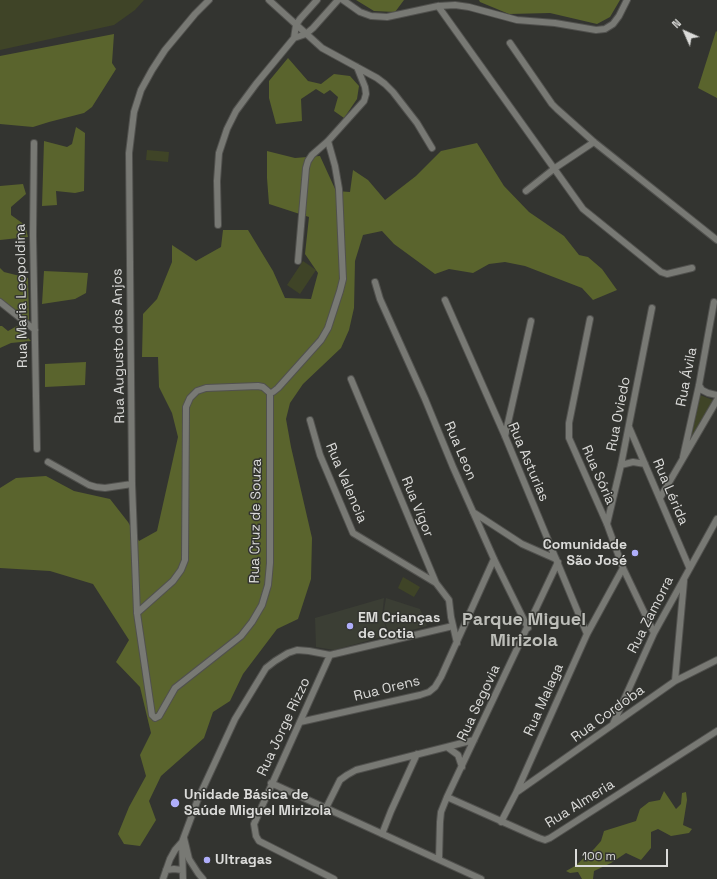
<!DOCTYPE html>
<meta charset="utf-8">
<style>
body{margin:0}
#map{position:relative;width:717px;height:879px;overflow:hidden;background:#333430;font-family:"Space Grotesk",sans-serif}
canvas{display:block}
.north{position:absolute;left:665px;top:12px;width:40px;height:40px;-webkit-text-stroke:3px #333430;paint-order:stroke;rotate:315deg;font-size:11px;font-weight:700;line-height:16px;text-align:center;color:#dbdbd9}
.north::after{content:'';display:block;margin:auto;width:14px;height:18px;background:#dbdbd9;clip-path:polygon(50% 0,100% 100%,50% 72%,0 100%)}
.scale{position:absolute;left:575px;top:849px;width:93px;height:18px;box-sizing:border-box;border:2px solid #dbdbd9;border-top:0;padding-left:5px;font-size:12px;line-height:14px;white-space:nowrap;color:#dbdbd9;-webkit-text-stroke:3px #333430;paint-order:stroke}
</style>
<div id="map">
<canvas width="717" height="879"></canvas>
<div class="north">N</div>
<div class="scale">100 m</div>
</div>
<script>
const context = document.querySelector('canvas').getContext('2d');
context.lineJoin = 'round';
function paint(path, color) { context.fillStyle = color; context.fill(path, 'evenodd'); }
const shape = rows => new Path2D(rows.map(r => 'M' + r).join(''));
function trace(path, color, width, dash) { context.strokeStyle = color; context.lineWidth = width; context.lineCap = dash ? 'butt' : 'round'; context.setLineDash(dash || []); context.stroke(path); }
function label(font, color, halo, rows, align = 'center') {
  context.font = font + ' "Space Grotesk",sans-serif'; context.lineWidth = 3; context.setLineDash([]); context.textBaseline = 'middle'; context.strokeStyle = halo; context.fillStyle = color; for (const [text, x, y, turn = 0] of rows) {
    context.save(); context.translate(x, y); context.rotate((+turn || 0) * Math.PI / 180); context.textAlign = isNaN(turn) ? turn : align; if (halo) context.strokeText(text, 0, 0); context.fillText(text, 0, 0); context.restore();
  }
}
paint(shape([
 [384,598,382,617,389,635,334,650,316,647,315,618],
 [386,598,420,609,427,626,390,636,383,617]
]), '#3b3e34');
paint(shape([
 [0,0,144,0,135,10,114,25,0,50],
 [147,150,169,152,168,162,146,160],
 [303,261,316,270,300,294,287,285],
 [700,395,713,400,691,438],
 [403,577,420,587,414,597,398,588]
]), '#3f4427');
paint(shape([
 [356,0,404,0,395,12,374,11],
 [479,0,620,0,610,17,597,24,550,13,509,14,480,2],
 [716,31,717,32,717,98,698,88],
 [114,34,112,63,116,69,92,107,84,113,49,122,33,127,0,124,0,56],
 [288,58,308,81,321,84,334,74,350,76,359,86,357,99,344,118,334,111,338,97,330,90,324,94,316,89,301,99,302,121,276,124,269,98,269,81],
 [76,127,85,133,84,191,75,193,56,191,57,205,42,206,44,141,67,147,72,144],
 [477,143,504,186,529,212,564,236,579,255,588,257,602,269,617,290,593,300,582,288,525,266,505,262,489,264,473,273,449,269,435,274,394,244,382,231,363,235,355,261,354,308,349,330,341,348,303,384,290,403,286,419,291,447,312,538,311,579,298,619,277,629,243,674,230,701,213,712,204,738,161,776,149,801,156,820,140,846,124,844,118,834,129,807,146,776,140,755,151,733,140,687,116,662,129,640,93,584,50,571,0,568,0,488,16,478,46,476,74,491,110,499,128,522,139,541,157,531,178,437,172,413,159,387,158,357,142,357,143,314,157,299,172,262,172,245,196,261,221,247,223,230,248,230,273,271,285,298,311,299,318,273,305,254,309,217,269,204,267,178,267,151,295,158,320,156,336,191,350,192,353,170,368,180,385,200,416,176,441,151],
 [23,184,26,194,11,207,11,215,25,225,28,237,0,240,0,186],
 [0,268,4,272,28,278,29,320,0,298],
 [44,271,88,273,86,293,75,299,42,304],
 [0,326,2,326,8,331,17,326,31,341,11,343,0,348],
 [86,362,85,385,45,387,45,364],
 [664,791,676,809,681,804,682,793,686,792,687,800,683,825,692,829,689,833,671,836,658,829,651,832,651,848,641,860,626,853,611,863,594,871,593,879,582,879,578,872,570,873,566,871,575,866,594,849,601,841,604,831,636,821,640,809,649,802,660,800]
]), '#5a642d');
const minor = shape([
 [209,0,195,14,165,50,152,70,141,90,134,112,129,153,132,484,137,613,152,715,155,718,159,716,175,688,241,636,252,622,262,605,268,585,270,563,270,393],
 [269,0,322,48,377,78,385,84,393,92,417,123,432,148],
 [343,0,360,12,371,16,387,17,438,6,455,5,469,7,517,20,555,23,596,30,605,29,613,24,619,16,627,0],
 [438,6,583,209,661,272,667,274,692,268],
 [294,38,306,34,313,28,338,0],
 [510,43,552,104,557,109,594,142,717,240],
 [34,143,33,235,37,449],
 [526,191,555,168,594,142],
 [218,225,217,181,219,153,227,129,236,111,256,84,294,38,296,25,300,19,317,0],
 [298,261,306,168,308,161,312,155,328,141,364,101,366,94,365,87,357,67],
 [375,282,380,299,425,399,453,467,494,559,528,628],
 [445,300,505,436,587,634],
 [0,302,35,330],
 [590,319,569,423,569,438,607,524,623,568,654,633],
 [351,379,436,583,449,600,451,617,457,643],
 [699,385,702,390,708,393,717,395],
 [310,420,320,455,353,533,436,583],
 [629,427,689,567],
 [505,436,531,321],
 [683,457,699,385,714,302],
 [48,462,89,485,96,487,105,488,132,484],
 [621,465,633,462,645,464],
 [660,498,717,400],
 [473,512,522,544,556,559],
 [607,524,621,465,652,308],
 [137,613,173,581,181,570,185,560,186,407,190,398,197,391,206,388,258,386,263,387,270,393,273,392,278,388,321,340,328,328,340,291,343,279,339,189,335,166,328,141],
 [330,655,254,824,256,836,259,841,334,879],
 [675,681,684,581],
 [300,722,420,695,429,692,435,687,441,677,494,559],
 [613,724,654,633,717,519],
 [447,747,458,755,462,767],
 [271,783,481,879],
 [517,792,675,681,717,660],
 [447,797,539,838,545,840,550,838,717,731],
 [326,808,340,780,347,775,356,770,474,740],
 [501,822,516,793,587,634,623,568],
 [382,834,391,811,417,754],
 [184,838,189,859,198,873,203,879],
 [439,859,440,822,441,812,447,797,558,562],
 [166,870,174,869,182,870],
 [163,879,170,859,175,850,182,842],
 [183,879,182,842,198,799,235,719,266,668,275,661,288,653,297,650,309,651,330,655,453,626]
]);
trace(minor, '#51514e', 8);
trace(minor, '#787974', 6);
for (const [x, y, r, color] of [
 [635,553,4,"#afaefa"],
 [350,626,4,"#afaefa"],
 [175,803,5,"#afaefa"],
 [207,860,4,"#afaefa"]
]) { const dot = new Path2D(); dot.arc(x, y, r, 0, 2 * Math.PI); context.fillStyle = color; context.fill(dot); trace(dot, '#333430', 1.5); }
label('14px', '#dbdbd9', '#333430', [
 ["Rua Maria Leopoldina",22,296,-91],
 ["Rua Augusto dos Anjos",119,346,-91],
 ["Rua Ávila",687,377,-79],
 ["Rua Oviedo",619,414,-79],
 ["Rua Leon",460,451,67],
 ["Rua Asturias",528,462,67],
 ["Rua Sória",598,475,66],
 ["Rua Valencia",346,483,67],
 ["Rua Lérida",670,492,67],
 ["Rua Vigor",417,507,68],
 ["Rua Cruz de Souza",256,521,-89],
 ["Rua Zamorra",651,615,-63],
 ["Rua Orens",387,689,-14],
 ["Rua Malaga",544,700,-66],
 ["Rua Segovia",479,703,-65],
 ["Rua Cordoba",608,714,-36],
 ["Rua Jorge Rizzo",284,727,-65],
 ["Rua Almeria",580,804,-32]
]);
label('bold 14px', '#dbdbd9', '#333430', [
 ["Comunidade",627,545,"right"],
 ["São José",627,561,"right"],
 ["EM Crianças",358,618],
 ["de Cotia",358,634],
 ["Unidade Básica de",184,795],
 ["Saúde Miguel Mirizola",184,811],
 ["Ultragas",215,860]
], 'left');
label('bold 18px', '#bdbeb9', '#333430', [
 ["Parque Miguel",524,620],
 ["Mirizola",524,641]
]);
</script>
